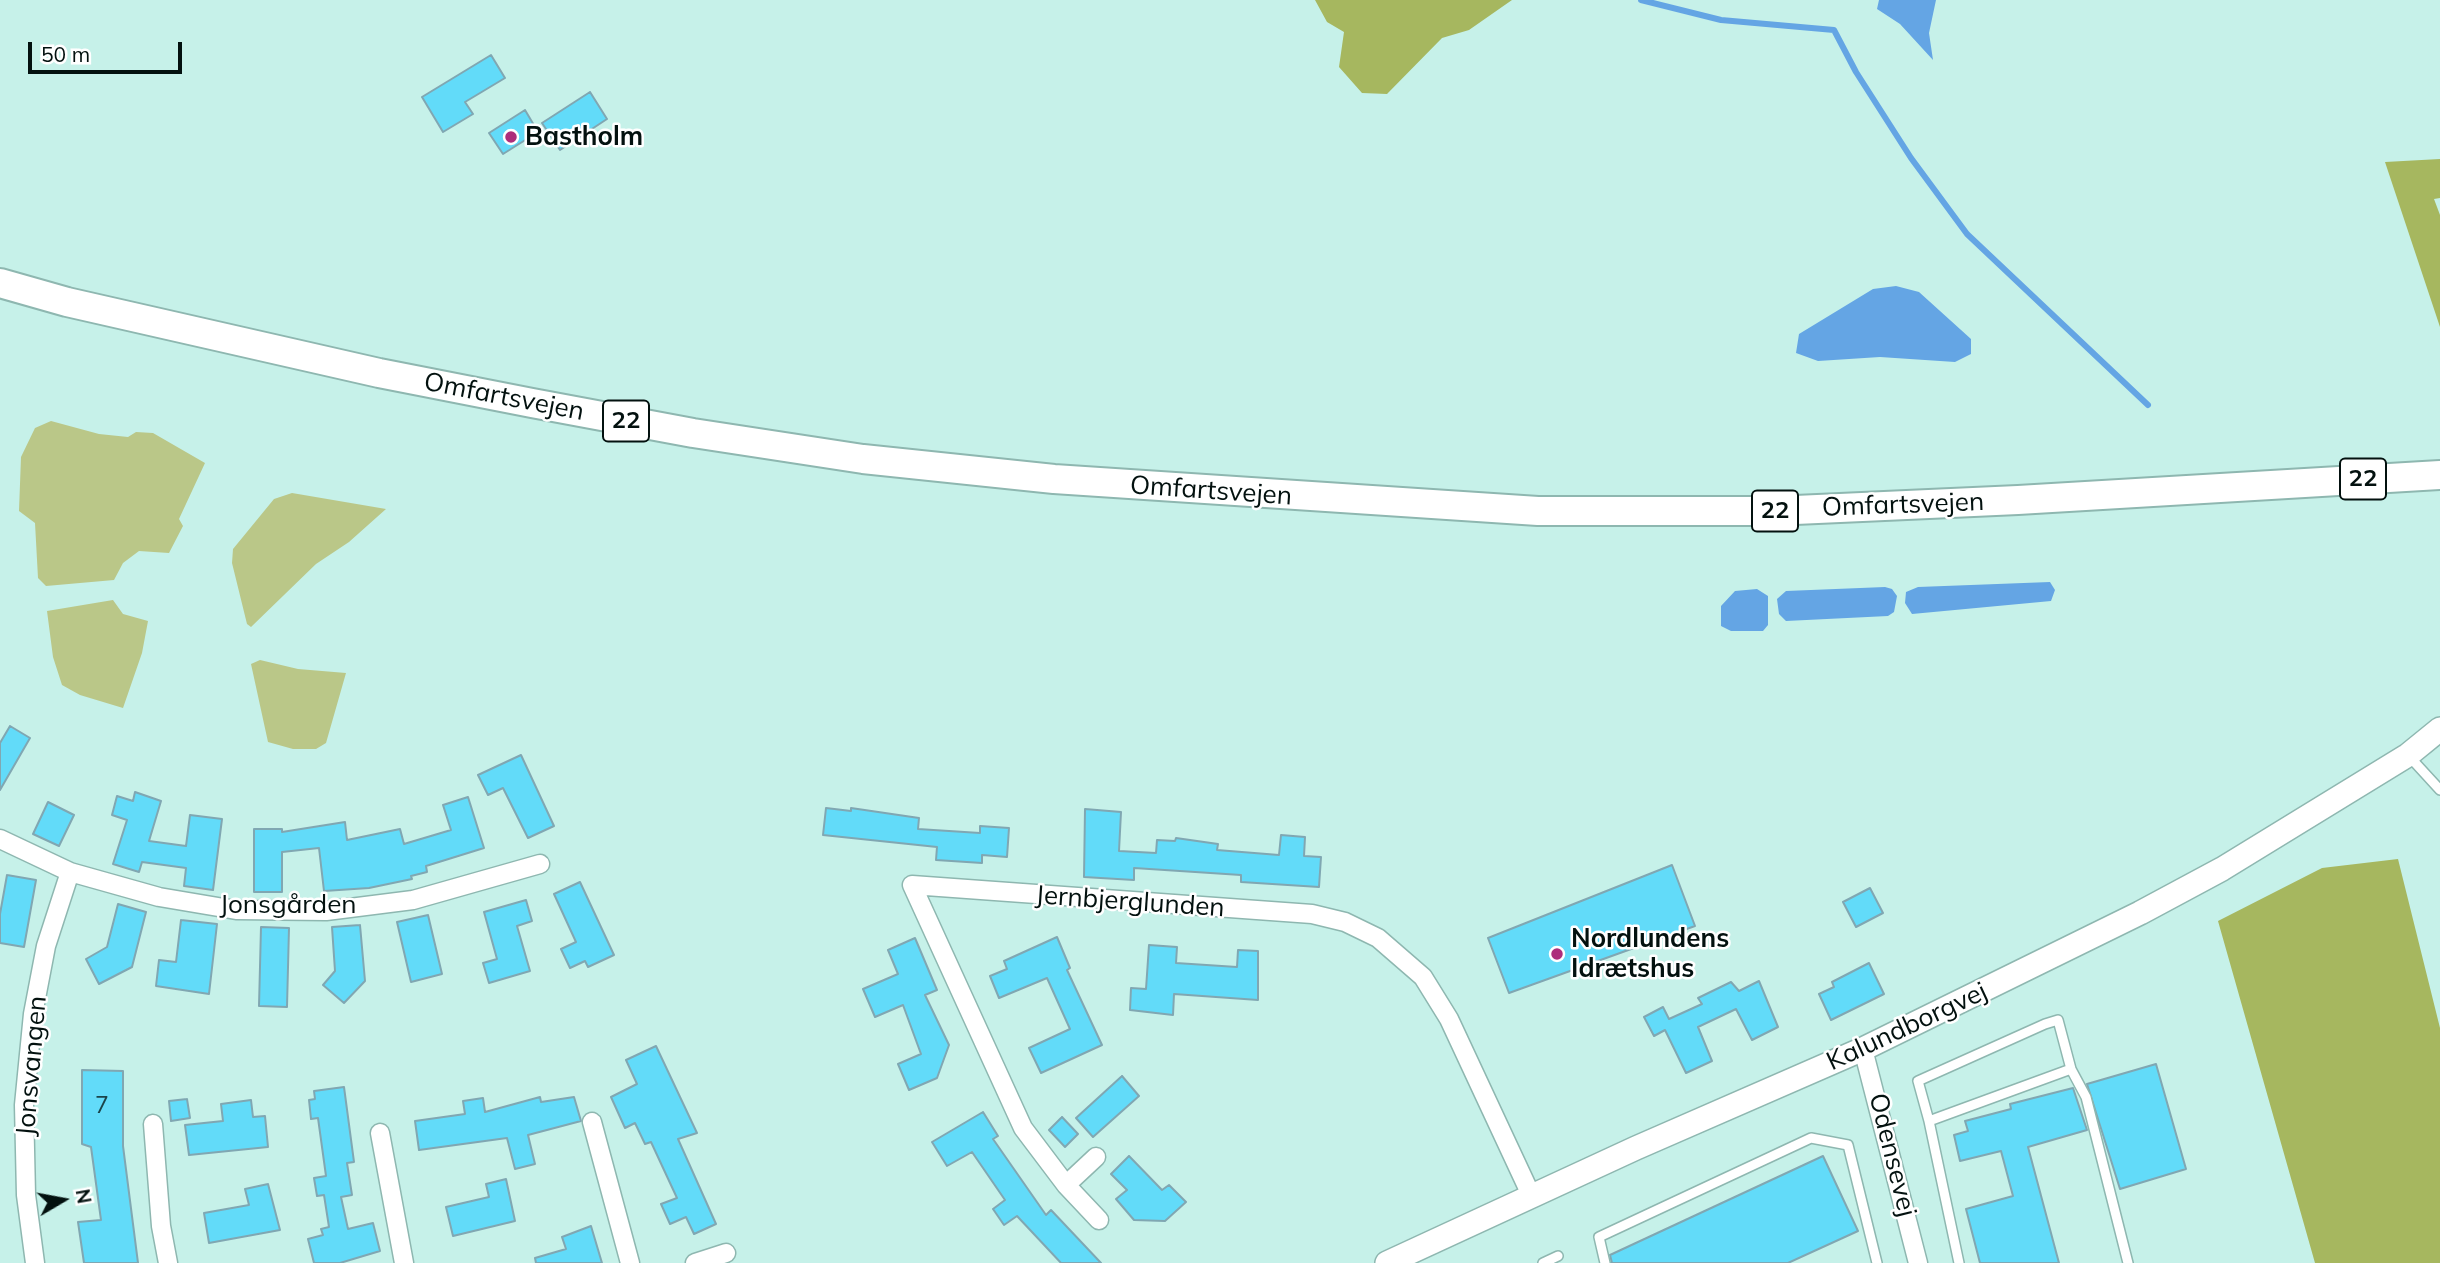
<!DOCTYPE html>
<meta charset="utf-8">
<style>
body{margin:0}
#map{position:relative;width:2440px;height:1263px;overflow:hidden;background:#c6f1e9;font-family:Mulish,sans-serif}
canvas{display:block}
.north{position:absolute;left:28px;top:1165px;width:70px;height:70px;-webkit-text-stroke:5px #fff;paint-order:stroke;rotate:80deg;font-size:19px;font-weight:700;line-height:28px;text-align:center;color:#03110f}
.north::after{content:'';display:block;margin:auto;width:24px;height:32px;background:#03110f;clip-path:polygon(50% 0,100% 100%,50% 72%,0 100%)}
.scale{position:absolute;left:28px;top:42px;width:154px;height:32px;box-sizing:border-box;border:4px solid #03110f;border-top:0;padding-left:9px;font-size:21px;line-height:24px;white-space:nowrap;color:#03110f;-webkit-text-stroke:5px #fff;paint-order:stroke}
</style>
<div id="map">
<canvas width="2440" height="1263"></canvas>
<div class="north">N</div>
<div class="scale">50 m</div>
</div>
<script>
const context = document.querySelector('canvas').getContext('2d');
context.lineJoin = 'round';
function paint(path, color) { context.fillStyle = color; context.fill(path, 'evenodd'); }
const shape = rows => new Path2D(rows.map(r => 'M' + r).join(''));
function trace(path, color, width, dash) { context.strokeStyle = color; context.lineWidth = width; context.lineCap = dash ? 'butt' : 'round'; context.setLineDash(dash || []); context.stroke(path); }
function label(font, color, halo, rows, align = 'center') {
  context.font = font + ' Mulish,sans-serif'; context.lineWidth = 5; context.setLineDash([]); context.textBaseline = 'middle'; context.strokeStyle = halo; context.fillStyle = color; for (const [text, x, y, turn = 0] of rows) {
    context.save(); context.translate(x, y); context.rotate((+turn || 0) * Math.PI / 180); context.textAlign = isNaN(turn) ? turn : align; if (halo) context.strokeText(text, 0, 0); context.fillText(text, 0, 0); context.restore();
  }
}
paint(shape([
 [51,421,99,434,128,437,136,432,153,433,205,463,179,519,183,526,169,553,139,551,123,563,114,580,46,586,38,578,35,523,19,511,21,457,35,428],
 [292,493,386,509,349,542,316,564,251,627,247,624,232,563,233,549,274,499],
 [113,600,123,614,148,621,142,653,123,708,80,695,62,685,53,657,47,611],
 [260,660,298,669,346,673,326,743,316,749,293,749,268,742,251,664]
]), '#bac788');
paint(shape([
 [1315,0,1512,0,1469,30,1442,38,1387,94,1362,93,1339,67,1344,32,1327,22],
 [2440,159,2440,198,2434,199,2440,215,2440,327,2385,162],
 [2398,859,2440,1028,2440,1263,2315,1263,2218,921,2322,868]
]), '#a6b75f');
paint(shape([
 [1879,0,1936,0,1929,33,1933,60,1900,24,1877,9],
 [1896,286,1919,292,1971,339,1971,354,1955,362,1880,357,1818,361,1796,353,1799,334,1873,289],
 [2050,582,2055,590,2051,601,1912,614,1905,603,1906,592,1918,587],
 [1885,587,1892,589,1897,596,1894,612,1888,616,1786,621,1779,614,1777,599,1786,591],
 [1757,589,1768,596,1768,625,1763,631,1731,631,1721,626,1721,606,1735,591]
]), '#64a5e4');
trace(shape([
 [1641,0,1721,20,1834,30,1856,72,1911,158,1967,234,2148,405]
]), '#64a5e4', 6);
const building = shape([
 [491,55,505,78,465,102,473,114,443,132,422,97,491,55],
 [590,92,607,119,560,150,542,123,590,92],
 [525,110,538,132,503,154,489,133,525,110],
 [10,726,30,738,0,790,0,743,10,726],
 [521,755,554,826,528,838,503,788,488,795,478,775,521,755],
 [135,792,161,801,149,841,186,846,190,815,222,819,213,890,184,886,186,868,142,862,139,872,113,864,127,820,112,815,117,796,133,801,135,792],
 [468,797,484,848,426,866,427,872,411,876,412,879,369,888,324,891,319,848,282,852,282,892,254,892,254,829,282,829,282,832,345,822,347,840,400,829,404,844,451,830,443,805,468,797],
 [48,802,74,815,59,846,33,834,48,802],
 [826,808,851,811,851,808,919,818,918,829,980,833,980,826,1009,828,1007,857,982,855,982,863,936,860,937,847,823,835,826,808],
 [1085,809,1121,812,1119,851,1156,853,1157,840,1175,841,1176,838,1218,844,1217,850,1279,855,1281,835,1305,837,1304,856,1321,857,1319,887,1241,882,1241,875,1134,868,1134,880,1084,877,1085,809],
 [1672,865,1695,926,1509,993,1488,938,1672,865],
 [7,875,36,880,24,947,0,943,0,914,7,875],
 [580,882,614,955,588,967,585,961,570,968,561,949,576,942,554,894,580,882],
 [1870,888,1883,913,1856,927,1843,902,1870,888],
 [526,900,532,921,517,926,530,971,489,983,483,963,497,959,484,912,526,900],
 [118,904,146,912,132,967,99,984,86,959,107,947,118,904],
 [428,915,442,974,411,982,397,922,428,915],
 [181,920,217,924,209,994,156,986,159,960,176,962,181,920],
 [360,925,365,981,344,1003,323,985,335,971,332,927,360,925],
 [261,927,289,928,287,1007,259,1006,261,927],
 [1057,937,1070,968,1067,970,1102,1045,1041,1073,1029,1048,1070,1029,1047,978,999,998,990,976,1007,969,1004,961,1057,937],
 [915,938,937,990,925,995,949,1045,937,1078,909,1090,898,1064,921,1054,903,1005,875,1017,863,989,898,974,888,950,915,938],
 [1149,945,1177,947,1176,963,1237,967,1238,950,1258,951,1258,1000,1174,994,1173,1015,1130,1010,1131,988,1146,989,1149,945],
 [1869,963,1884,994,1831,1020,1819,994,1834,987,1832,982,1869,963],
 [1759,981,1778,1027,1752,1040,1736,1009,1698,1027,1712,1061,1686,1073,1665,1030,1654,1036,1644,1017,1663,1007,1669,1019,1702,1004,1698,998,1731,982,1739,991,1759,981],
 [656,1046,697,1133,678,1139,716,1224,694,1234,686,1217,670,1224,661,1204,677,1198,651,1142,645,1144,635,1123,625,1128,611,1097,637,1084,626,1060,656,1046],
 [2156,1064,2186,1169,2120,1189,2087,1084,2156,1064],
 [82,1070,123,1071,123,1146,138,1263,84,1263,78,1222,101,1220,91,1147,82,1144,82,1070],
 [1122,1076,1139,1096,1093,1137,1076,1118,1122,1076],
 [344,1087,354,1162,347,1163,352,1195,341,1197,348,1229,373,1223,380,1251,340,1263,314,1263,308,1239,323,1235,321,1229,329,1227,324,1195,317,1196,314,1178,326,1176,318,1118,311,1119,309,1100,315,1099,314,1091,344,1087],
 [2073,1088,2087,1130,2028,1147,2059,1263,1980,1263,1966,1209,2013,1196,2001,1151,1960,1161,1954,1135,1968,1131,1965,1121,2011,1109,2010,1104,2073,1088],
 [540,1097,541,1102,574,1097,581,1121,528,1135,535,1164,515,1169,507,1138,419,1150,415,1121,465,1114,463,1101,483,1098,485,1112,540,1097],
 [187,1099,190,1118,171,1121,169,1101,187,1099],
 [251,1100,253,1117,265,1116,268,1147,189,1155,185,1125,223,1121,221,1104,251,1100],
 [983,1112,998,1136,993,1139,1046,1215,1051,1210,1101,1263,1061,1263,1017,1216,1004,1225,993,1209,1005,1200,972,1152,947,1166,932,1142,983,1112],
 [1062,1117,1078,1134,1065,1147,1049,1130,1062,1117],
 [1129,1156,1162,1190,1169,1185,1186,1202,1165,1221,1134,1220,1116,1199,1127,1190,1111,1174,1129,1156],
 [1823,1156,1858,1231,1788,1263,1612,1263,1610,1255,1823,1156],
 [506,1179,515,1221,453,1236,446,1207,489,1197,486,1184,506,1179],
 [268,1184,280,1230,209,1243,204,1213,249,1205,245,1189,268,1184],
 [591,1226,602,1263,536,1263,535,1258,566,1249,562,1237,591,1226]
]);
paint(building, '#62dbf9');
trace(building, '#80a7b2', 2);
const service = shape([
 [2408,755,2440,790],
 [1929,1121,1918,1081,2045,1024,2058,1020,2071,1069],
 [1543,1263,1558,1256],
 [1605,1263,1599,1237,1811,1138,1848,1145,1877,1263],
 [1959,1263,1929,1121,2071,1069,2086,1097,2128,1263]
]);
const minor = shape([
 [0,839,70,872,159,897,236,910,326,911,413,900,540,864],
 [1863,1049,1918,1263],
 [592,1122,630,1263],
 [153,1124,161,1226,168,1263],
 [380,1133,404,1263],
 [1066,1185,1096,1157],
 [1099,1220,1066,1185,1023,1128,912,885,1312,914,1345,922,1378,938,1423,977,1449,1019,1531,1195],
 [35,1263,26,1195,24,1105,33,1014,46,946,70,872],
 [695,1263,726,1253]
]);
const tertiary = shape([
 [1387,1263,1636,1148,1863,1049,2140,913,2222,869,2408,755,2440,729]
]);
const primary = shape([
 [0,283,67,302,379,373,532,403,693,433,863,459,1054,479,1538,511,1773,511,2018,500,2440,475]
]);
trace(service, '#8eb7b0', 12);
trace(minor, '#8eb7b0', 21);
trace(tertiary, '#8eb7b0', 26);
trace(primary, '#8eb7b0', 32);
trace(service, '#fff', 9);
trace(minor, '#fff', 18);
trace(tertiary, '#fff', 23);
trace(primary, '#fff', 28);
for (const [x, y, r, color] of [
 [511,137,7,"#ad2d7b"],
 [1557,954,7,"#ad2d7b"]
]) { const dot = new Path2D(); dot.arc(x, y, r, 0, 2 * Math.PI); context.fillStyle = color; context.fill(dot); trace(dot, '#fff', 2.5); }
label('23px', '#1b444a', null, [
 ["7",102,1106]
]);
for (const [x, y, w] of [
 [626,421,46],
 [2363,479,46],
 [1775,511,46]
]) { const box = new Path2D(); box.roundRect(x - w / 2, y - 20.5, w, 41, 5); context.fillStyle = '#fff'; context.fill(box); trace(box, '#03110f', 2); }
label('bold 24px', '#03110f', null, [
 ["22",626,421],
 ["22",2363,479],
 ["22",1775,511]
]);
label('bold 26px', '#03110f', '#fff', [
 ["Bastholm",525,137],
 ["Nordlundens",1571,939],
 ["Idrætshus",1571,969]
], 'left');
label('26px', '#03110f', '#fff', [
 ["Omfartsvejen",504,397,11],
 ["Omfartsvejen",1211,491,4],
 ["Omfartsvejen",1903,505,-2],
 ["Jernbjerglunden",1130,902,4],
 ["Jonsgården",288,905],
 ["Kalundborgvej",1907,1027,-25],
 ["Jonsvangen",32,1066,-85],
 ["Odensevej",1892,1155,76]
]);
</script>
